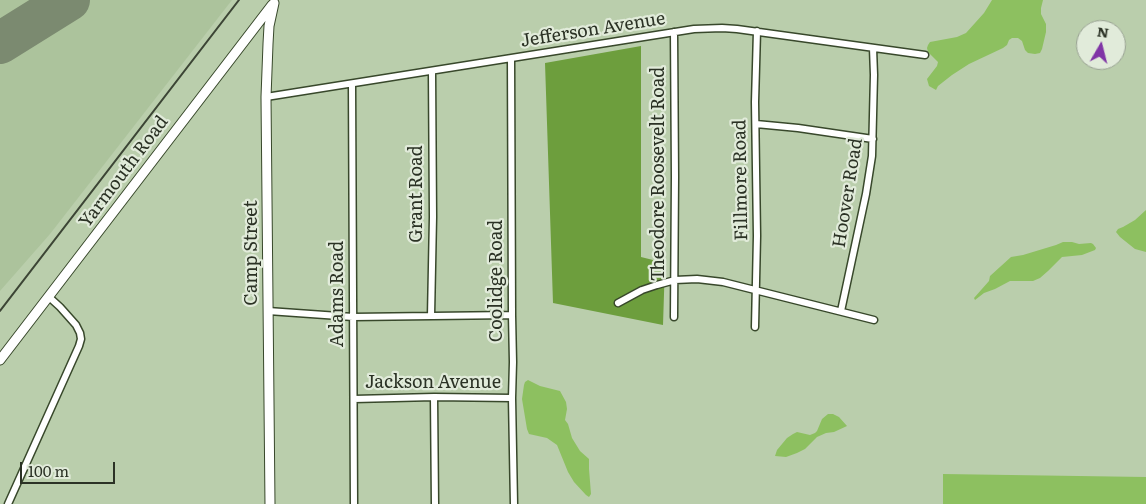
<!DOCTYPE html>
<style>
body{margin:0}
#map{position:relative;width:1146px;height:504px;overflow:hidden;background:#baceac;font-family:Literata,serif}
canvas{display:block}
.north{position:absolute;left:1076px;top:20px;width:50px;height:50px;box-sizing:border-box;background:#e1ebda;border:1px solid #98a192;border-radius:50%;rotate:8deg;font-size:14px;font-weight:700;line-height:20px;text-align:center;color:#2b3225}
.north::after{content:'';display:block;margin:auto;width:18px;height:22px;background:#8035a6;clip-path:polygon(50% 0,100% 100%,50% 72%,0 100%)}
.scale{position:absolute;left:20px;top:462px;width:95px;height:22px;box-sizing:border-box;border:2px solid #2b3225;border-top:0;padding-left:6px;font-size:15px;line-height:18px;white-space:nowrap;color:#2b3225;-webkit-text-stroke:4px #e1ebda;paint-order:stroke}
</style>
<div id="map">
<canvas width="1146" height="504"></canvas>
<div class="north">N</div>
<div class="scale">100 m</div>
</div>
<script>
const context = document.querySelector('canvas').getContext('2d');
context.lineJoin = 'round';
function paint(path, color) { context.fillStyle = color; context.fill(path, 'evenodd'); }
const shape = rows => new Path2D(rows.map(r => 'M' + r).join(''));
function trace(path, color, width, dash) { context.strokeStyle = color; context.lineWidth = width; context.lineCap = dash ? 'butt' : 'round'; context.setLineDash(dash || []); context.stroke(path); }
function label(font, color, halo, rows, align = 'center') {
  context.font = font + ' Literata,serif'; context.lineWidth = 4.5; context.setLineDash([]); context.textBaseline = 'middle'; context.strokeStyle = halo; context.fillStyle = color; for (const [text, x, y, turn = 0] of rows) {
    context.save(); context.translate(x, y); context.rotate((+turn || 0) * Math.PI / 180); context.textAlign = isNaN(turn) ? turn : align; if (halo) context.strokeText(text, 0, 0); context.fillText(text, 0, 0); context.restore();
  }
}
paint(shape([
 [0,0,232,0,50,234,0,291]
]), '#acc39c');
paint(shape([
 [992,0,1043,0,1041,8,1041,14,1046,24,1046,32,1042,49,1040,53,1035,54,1028,53,1025,50,1022,41,1018,38,1012,38,1009,40,1007,45,1003,48,969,64,952,75,938,86,936,90,929,86,927,79,937,66,938,62,928,52,927,48,928,45,930,42,957,37,966,33,984,13],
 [1146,210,1146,252,1135,249,1120,237,1116,232,1118,229,1123,227,1135,220],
 [1063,242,1072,242,1079,244,1091,243,1093,244,1096,248,1095,250,1082,255,1062,257,1048,271,1040,278,1033,281,1010,281,995,289,984,293,975,300,974,298,989,281,990,276,1011,257,1023,255,1056,245],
 [528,380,540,386,560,391,566,402,567,409,565,420,568,424,572,438,580,451,589,459,589,469,591,494,589,497,586,495,574,482,568,472,557,445,547,438,529,434,527,429,522,399,524,385,525,382],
 [828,414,833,414,839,417,847,426,834,432,826,433,817,437,805,449,797,453,786,457,775,456,777,450,787,438,793,434,797,432,810,435,815,433,817,431,822,419],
 [943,474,1146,477,1146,504,943,504]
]), '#8dc060');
paint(shape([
 [641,46,641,257,665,263,663,325,553,303,545,63]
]), '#6d9e3d');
trace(shape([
 [0,43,69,0]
]), '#7b8a70', 42);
const street = shape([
 [674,32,675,177,674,317],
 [511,58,512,315,513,362,512,398,514,504],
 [352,84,354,504],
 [266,97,694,29,722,28,737,29,925,55],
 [756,124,798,128,873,139],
 [618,303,642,290,657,285,675,280,697,279,723,282,874,320],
 [268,311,353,317,512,315],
 [841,311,866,194,872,156,874,75,873,48],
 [431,316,433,217,432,72],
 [755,327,757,236,755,102,757,31],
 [434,397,435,504],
 [354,399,434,397,512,398],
 [8,504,79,346,81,339,80,333,76,325,60,307,49,297]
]);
const secondary = shape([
 [0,360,272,5],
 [270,504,266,97,268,44,269,26,274,3]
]);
trace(street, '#38482b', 9);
trace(secondary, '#38482b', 11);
trace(street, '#fff', 6);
trace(secondary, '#fff', 9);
trace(shape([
 [0,311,239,0]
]), '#3c4535', 2);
label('18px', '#2b3225', '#e1ebda', [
 ["Jefferson Avenue",593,30,-9],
 ["Yarmouth Road",124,172,-53],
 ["Theodore Roosevelt Road",659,174,-90],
 ["Fillmore Road",741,180,-91],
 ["Hoover Road",848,193,-81],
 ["Grant Road",417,194,-90],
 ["Camp Street",252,253,-90],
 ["Coolidge Road",497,281,-90],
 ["Adams Road",338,294,-90],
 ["Jackson Avenue",433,383]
]);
</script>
